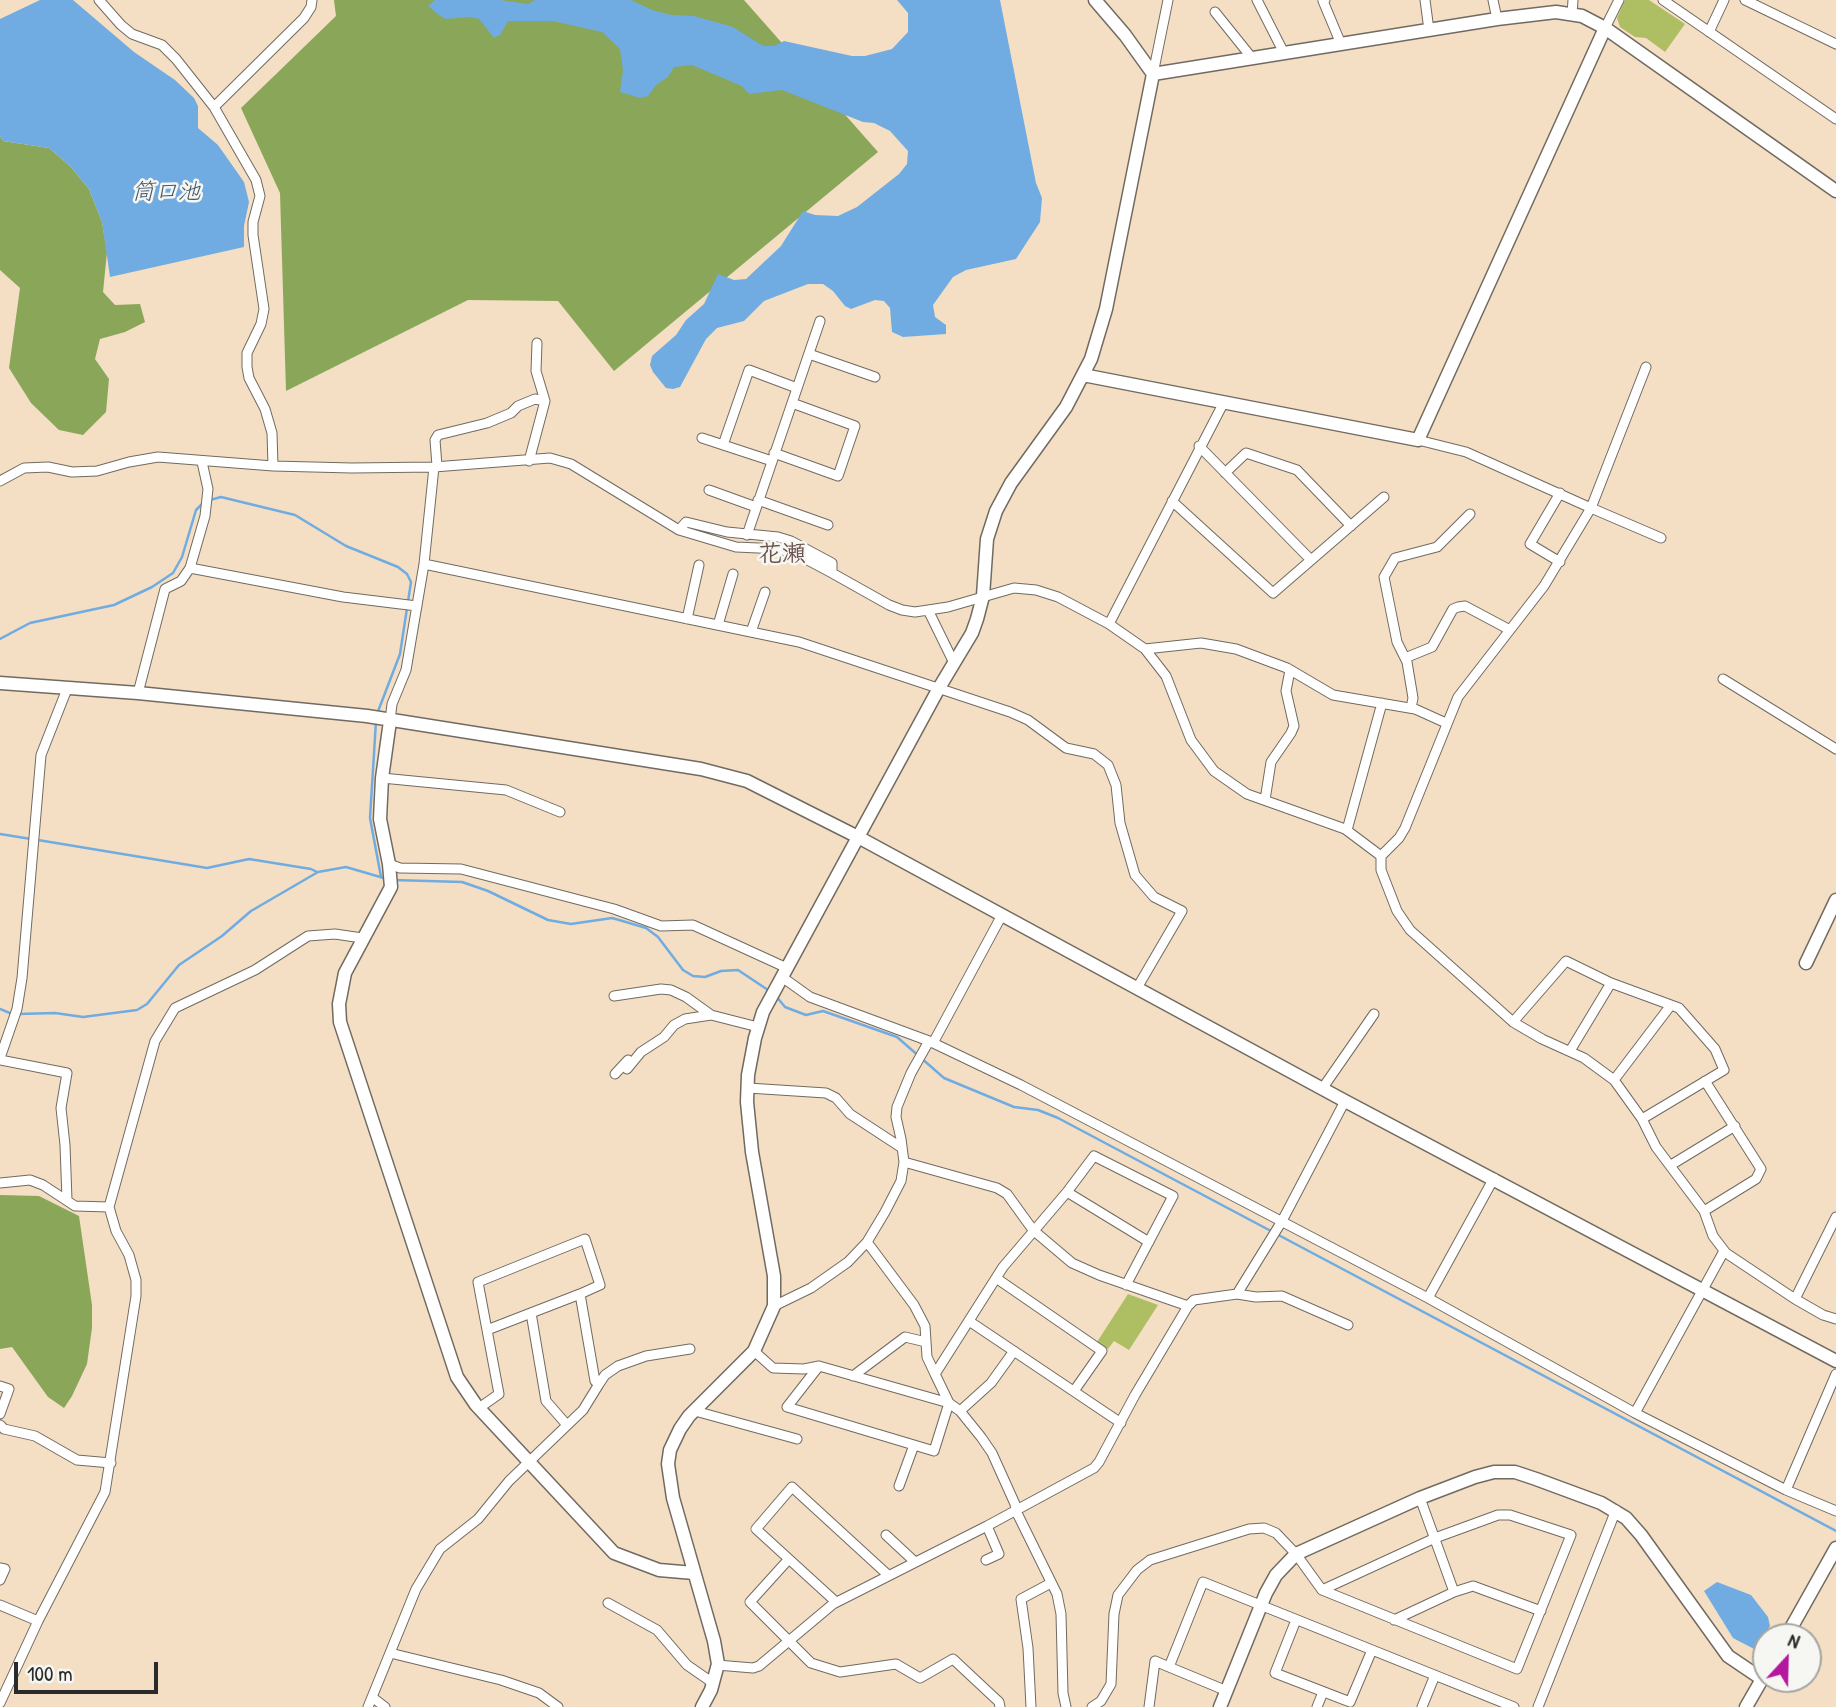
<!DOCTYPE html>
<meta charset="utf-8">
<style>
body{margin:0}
#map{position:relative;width:1836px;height:1707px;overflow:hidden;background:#f4dfc4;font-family:"Patrick Hand",sans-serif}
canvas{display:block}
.north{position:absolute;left:1752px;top:1623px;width:70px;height:70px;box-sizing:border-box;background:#f6f6f2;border:2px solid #a5a5a2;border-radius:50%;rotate:22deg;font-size:19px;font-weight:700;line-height:28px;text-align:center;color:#2b2b2b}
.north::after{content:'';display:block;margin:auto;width:24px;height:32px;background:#b5179e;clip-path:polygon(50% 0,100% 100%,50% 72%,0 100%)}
.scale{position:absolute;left:14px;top:1662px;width:144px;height:32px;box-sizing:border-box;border:4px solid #2b2b2b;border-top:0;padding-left:9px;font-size:21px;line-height:24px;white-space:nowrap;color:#2b2b2b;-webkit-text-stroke:5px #f6f6f2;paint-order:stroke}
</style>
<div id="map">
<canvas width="1836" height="1707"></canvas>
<div class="north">N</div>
<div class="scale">100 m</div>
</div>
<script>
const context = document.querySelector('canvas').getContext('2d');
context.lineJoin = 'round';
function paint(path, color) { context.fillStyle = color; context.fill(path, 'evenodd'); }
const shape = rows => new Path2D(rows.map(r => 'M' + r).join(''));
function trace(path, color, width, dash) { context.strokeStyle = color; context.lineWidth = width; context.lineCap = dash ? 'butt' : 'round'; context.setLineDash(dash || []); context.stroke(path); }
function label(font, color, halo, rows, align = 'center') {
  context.font = font + ' "Patrick Hand","Klee One",sans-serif'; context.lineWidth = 5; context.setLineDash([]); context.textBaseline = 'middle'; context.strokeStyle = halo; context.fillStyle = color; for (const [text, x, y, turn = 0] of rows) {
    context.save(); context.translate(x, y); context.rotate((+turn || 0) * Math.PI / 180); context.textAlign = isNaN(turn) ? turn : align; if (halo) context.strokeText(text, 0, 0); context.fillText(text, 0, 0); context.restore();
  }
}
paint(shape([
 [1625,0,1649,0,1685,24,1665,52,1646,38,1635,37,1620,27,1617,18],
 [1128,1294,1158,1305,1129,1350,1114,1341,1108,1349,1097,1342]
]), '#aebf63');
paint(shape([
 [334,0,744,0,878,152,614,371,558,301,468,300,286,391,280,193,241,108,336,16],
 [0,136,3,141,49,148,70,166,89,189,102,222,107,252,103,292,115,305,140,304,145,322,125,332,100,339,95,359,109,379,106,412,83,435,59,430,31,403,9,368,20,288,0,270],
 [0,1195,39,1196,79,1216,92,1305,92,1328,87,1364,72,1396,64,1408,48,1397,12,1347,0,1349]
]), '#8aa659');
paint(shape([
 [40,0,73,0,134,52,175,80,194,98,198,106,198,128,218,145,244,182,249,202,244,226,244,247,110,277,102,222,89,189,70,166,49,148,3,141,0,136,0,19],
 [435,0,500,0,528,4,535,0,631,0,652,10,671,15,694,16,733,27,763,46,774,46,784,41,852,56,865,56,892,49,908,32,908,13,897,0,1000,0,1036,183,1042,198,1040,222,1016,259,966,270,953,277,933,305,935,317,946,325,946,334,903,337,892,332,890,308,884,301,875,300,851,309,845,306,833,291,823,284,808,284,764,301,744,321,717,328,706,339,680,387,673,389,666,388,653,372,650,365,652,356,676,335,686,320,704,304,718,274,734,280,746,279,781,246,803,211,815,215,838,216,857,207,899,174,907,164,908,151,890,131,874,123,863,122,782,90,749,94,742,86,692,65,674,67,668,77,656,85,648,96,640,98,620,92,623,70,620,49,602,32,553,21,508,21,500,35,494,38,479,19,470,17,446,19,439,15,428,6],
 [1717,1582,1751,1595,1768,1617,1770,1626,1756,1650,1733,1638,1704,1591]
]), '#70ace1');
trace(shape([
 [210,500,221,497,295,515,346,546,398,567,407,574,411,582,400,654,377,714],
 [0,639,30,623,114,605,152,587,173,573,182,557,196,510,204,502],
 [376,721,370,818,381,877],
 [0,834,31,839],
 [38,840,207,868,249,859,311,869,317,872],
 [393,880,462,882,488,891,548,920,571,924,612,918,626,922,646,928,658,937,683,970,693,976,705,977,721,971,738,970,771,992],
 [776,996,785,1007,806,1015,823,1011,897,1037,944,1078,1014,1107,1038,1110,1058,1118,1836,1531],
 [0,1009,12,1014],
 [18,1014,55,1013,83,1017,137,1010,147,1004,179,965,222,936,251,911,318,872,346,867,387,879]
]), '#70ace1', 2.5);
const street = shape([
 [99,0,121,25,132,34,162,45,176,59,214,107,256,180,260,196,253,222,253,235,264,309,261,324,247,353,247,367,249,378,265,409,272,433,273,466],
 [1257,0,1284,53],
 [1325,0,1323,1,1341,44],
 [1425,0,1429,30],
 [1493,0,1497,19],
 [1663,0,1836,119],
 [1745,0,1836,44],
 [1215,12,1252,58],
 [1572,14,1573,0],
 [1605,28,1619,0],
 [1709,32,1724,0],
 [1153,74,1168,0],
 [214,107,304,18,311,7,312,0],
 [537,343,536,371,545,401],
 [809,354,875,377],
 [1646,367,1591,508,1661,538],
 [702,438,772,461],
 [1418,440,1466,452,1591,508,1544,586,1458,697,1405,828,1399,838,1381,856,1381,870,1397,911,1410,930,1513,1022,1542,1039,1584,1058,1614,1080,1642,1119,1656,1147,1704,1211,1713,1236,1726,1253,1795,1299,1823,1315,1836,1319],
 [723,445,749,370,797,388],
 [1199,446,1311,560],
 [774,453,838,476,855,426,792,403],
 [437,466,435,440,438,435,487,423,511,413,518,406,535,399,545,401,529,461],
 [1225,473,1246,453,1297,470,1351,526],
 [0,481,24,468,48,467,72,472,97,471,129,462,158,457,273,466,352,468,434,467,550,458,571,464,679,530,686,522,727,532,778,537,791,541,832,563,832,573,889,605,902,610,915,612,948,607,1014,588,1036,590,1058,597,1109,624,1145,649,1166,676,1191,740,1214,771,1247,794,1345,829,1381,856],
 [709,490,756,507],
 [1560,493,1530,544,1560,562],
 [758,500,828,525],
 [1172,501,1273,593,1384,497],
 [679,530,736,547,780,549,800,556,832,573],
 [747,535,820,321],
 [424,564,799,642,1010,712,1028,720,1066,748,1094,754,1108,765,1116,785,1120,823,1135,875,1154,897,1182,911,1137,988],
 [190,568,343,597,417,606],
 [928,610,954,663],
 [687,619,699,565],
 [1109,624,1224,402],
 [718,625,733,574],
 [751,632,765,592],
 [1145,649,1201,643,1236,649,1287,668,1333,695,1415,709,1446,723],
 [1405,658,1432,647,1453,609,1458,607,1465,606,1510,630],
 [1723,679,1836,749],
 [138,693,165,589,181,581,190,568,205,516,208,489,202,462],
 [1411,708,1413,698,1407,662,1397,642,1384,577,1395,558,1437,547,1470,514],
 [390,721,392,704,406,670,424,564,434,467],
 [382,778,506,790,560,812],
 [1265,800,1271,762,1291,733,1294,726,1286,691,1290,670],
 [1347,830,1382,703],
 [389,864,400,868,461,869,614,909,661,926,693,925,787,968],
 [782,977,810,997,929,1041,1021,1085,1428,1298,1635,1413,1786,1490,1836,1511],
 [614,996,661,989,671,990,686,997,711,1015],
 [1513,1022,1566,961,1611,983,1679,1008,1715,1049,1724,1070,1642,1119],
 [933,1043,1002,915],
 [1570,1051,1611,983],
 [0,1058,17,1009,22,978,41,755,67,689],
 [0,1060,67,1073,61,1108,65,1145,67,1200],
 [627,1069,641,1052,664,1037,674,1025,685,1019,711,1015,758,1027],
 [615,1074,628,1060],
 [1614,1080,1671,1005],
 [748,1088,826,1093,836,1098,850,1114,902,1148],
 [1322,1089,1374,1014],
 [904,1162,997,1188,1007,1194,1033,1230,1072,1263,1099,1275,1188,1306],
 [1671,1165,1735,1126],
 [0,1183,30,1180,43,1185,75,1206,109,1207],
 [1067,1192,1149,1242],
 [1704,1211,1756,1179,1761,1169,1705,1081],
 [867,1242,914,1305,925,1326,927,1357,935,1374],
 [996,1278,1102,1351,1074,1391],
 [1237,1294,1256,1297,1282,1296,1348,1325],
 [1428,1298,1494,1178],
 [1795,1299,1836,1217],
 [774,1306,811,1288,848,1262,867,1242,885,1212,901,1181,904,1162,901,1139,896,1117,897,1107,911,1073,929,1041],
 [531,1313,546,1401,567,1425],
 [969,1321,1121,1423],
 [487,1330,580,1294],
 [754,1351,773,1368,804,1369,819,1366,949,1403,935,1374,1003,1267,1067,1192,1094,1156,1173,1196,1126,1285],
 [819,1366,787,1407,934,1451,949,1403,960,1411,981,1437,992,1453,1015,1504,1016,1511,1057,1594,1061,1614,1063,1693,1066,1707],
 [853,1376,905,1337,926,1342],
 [599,1384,605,1375,618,1366,646,1356,690,1349],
 [0,1386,9,1389,0,1414],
 [695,1411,797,1439],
 [960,1411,991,1383,1014,1351],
 [1635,1413,1724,1251],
 [0,1425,4,1429,35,1436,77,1460,111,1463],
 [899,1486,914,1445],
 [1786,1490,1836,1374],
 [886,1535,915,1562],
 [788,1560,750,1602,811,1663,840,1672,896,1664,920,1678,953,1659,999,1702,1000,1707],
 [986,1560,999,1554,987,1526],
 [0,1568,5,1569,0,1580],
 [1454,1592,1473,1586,1541,1611],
 [836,1602,756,1529,792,1487,888,1575],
 [608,1603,657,1630,687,1665,713,1683],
 [0,1605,38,1621],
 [1296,1620,1275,1673,1350,1702,1372,1650],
 [1394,1620,1454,1592,1420,1498],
 [390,1653,501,1680,539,1693,558,1707],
 [717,1665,753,1668,759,1666,833,1604,987,1526,1094,1468,1099,1462,1135,1395,1188,1306,1194,1300,1237,1294,1282,1221,1345,1101],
 [1169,1667,1227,1691],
 [372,1697,385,1707],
 [0,1703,38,1621,105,1492,136,1296,136,1280,129,1255,116,1231,109,1207,155,1041,175,1008,255,970,308,936,335,934,362,938],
 [368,1707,416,1589,440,1549,478,1519,509,1481,583,1410,599,1384,595,1381,580,1294,600,1285,585,1239,478,1282,499,1394,479,1408],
 [1031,1707,1028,1648,1021,1599,1051,1583],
 [1092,1707,1101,1701,1111,1684,1114,1614,1118,1595,1137,1570,1150,1560,1249,1529,1264,1528,1276,1533,1296,1554,1322,1590,1517,1669,1571,1535,1510,1515,1498,1515,1435,1538,1322,1590],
 [1149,1707,1155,1661,1169,1667,1203,1582,1514,1707],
 [1317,1707,1323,1692],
 [1422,1707,1435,1675],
 [1538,1707,1616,1510]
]);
const secondary = shape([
 [1153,74,1497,19,1556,12,1582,16,1605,28,1836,191],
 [1083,375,1418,440,1605,28],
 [0,683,138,693,367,716,701,769,747,781,858,837,1345,1101,1836,1361],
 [390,721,382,778,380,819,389,864,391,887,345,973,339,1004,340,1022,457,1377,476,1405,614,1553,659,1570,694,1573],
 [1806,963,1836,900],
 [1786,1637,1836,1548],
 [702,1707,711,1690,718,1664,714,1641,673,1498,668,1464,670,1450,680,1429,689,1416,754,1351,774,1306,774,1276,752,1152,747,1102,748,1075,755,1038,763,1012,939,688,972,633,977,619,983,596,987,539,996,511,1011,483,1066,407,1091,359,1106,309,1153,74,1125,35,1095,0],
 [1220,1707,1266,1593,1276,1575,1296,1554,1420,1498,1475,1477,1494,1472,1515,1472,1536,1479,1601,1503,1626,1518,1641,1535,1728,1656,1762,1679],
 [1746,1707,1765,1674]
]);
trace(street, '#716a61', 11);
trace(secondary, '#716a61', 15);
trace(street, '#fff', 9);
trace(secondary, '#fff', 12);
label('italic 23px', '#43586b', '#f6f6f2', [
 ["筒口池",166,193]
]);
label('bold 24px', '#6b534d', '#f6f6f2', [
 ["花瀬",782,555]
]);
</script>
